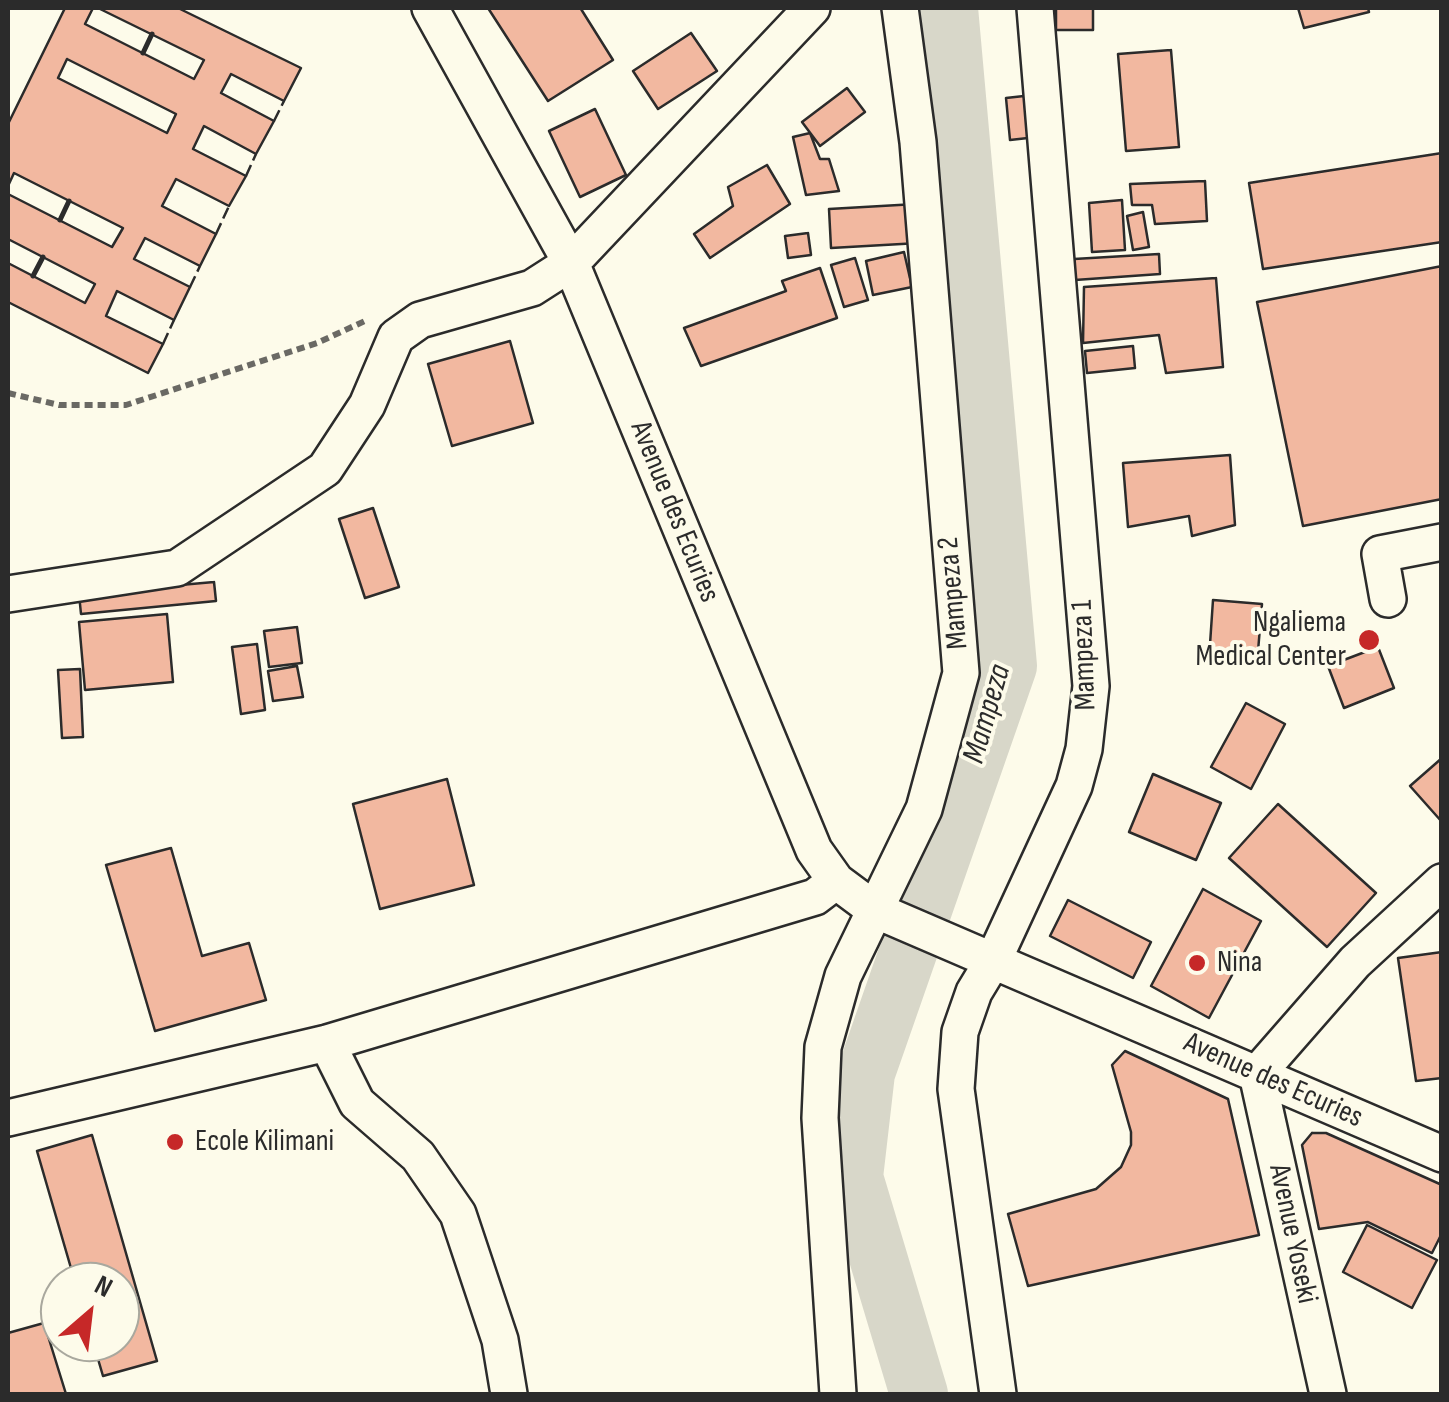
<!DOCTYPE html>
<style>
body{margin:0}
#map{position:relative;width:1449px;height:1402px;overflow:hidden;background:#fdfbea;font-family:"Sofia Sans Condensed",sans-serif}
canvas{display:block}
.frame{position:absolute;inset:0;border:10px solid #2b2b2b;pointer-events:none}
.north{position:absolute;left:40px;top:1262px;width:100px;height:100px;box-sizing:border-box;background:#fdfbea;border:2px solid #a9a89e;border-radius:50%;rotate:28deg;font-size:28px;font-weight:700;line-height:40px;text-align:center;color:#2b2b2b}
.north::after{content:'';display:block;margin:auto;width:35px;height:45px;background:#c62828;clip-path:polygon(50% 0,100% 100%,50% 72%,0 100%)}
</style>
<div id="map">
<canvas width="1449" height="1402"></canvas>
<div class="frame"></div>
<div class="north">N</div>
</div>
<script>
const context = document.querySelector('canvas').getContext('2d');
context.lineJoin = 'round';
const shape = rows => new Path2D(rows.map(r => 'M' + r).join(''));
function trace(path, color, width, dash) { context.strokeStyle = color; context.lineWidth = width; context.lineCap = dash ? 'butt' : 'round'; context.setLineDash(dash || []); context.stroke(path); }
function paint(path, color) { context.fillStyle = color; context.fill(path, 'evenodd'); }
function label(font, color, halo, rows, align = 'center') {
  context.font = font + ' "Sofia Sans Condensed",sans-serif'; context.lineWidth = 8; context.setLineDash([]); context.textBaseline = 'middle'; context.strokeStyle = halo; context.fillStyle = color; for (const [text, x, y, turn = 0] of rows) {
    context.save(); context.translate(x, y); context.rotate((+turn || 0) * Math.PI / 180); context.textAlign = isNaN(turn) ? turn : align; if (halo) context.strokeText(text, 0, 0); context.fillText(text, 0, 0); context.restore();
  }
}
trace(shape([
 [919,1394,854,1177,866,1073,1008,666,949,8]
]), '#d8d7c9', 58);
const building = shape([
 [65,8,93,8,85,24,194,79,204,60,98,8,178,8,301,68,284,101,231,74,221,93,274,121,256,154,204,126,193,149,246,176,229,206,176,179,162,206,216,234,200,266,145,238,134,259,190,287,174,320,117,291,106,316,163,344,148,373,8,302,8,263,85,303,95,284,8,239,8,194,112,247,123,228,14,173,8,186,8,124,65,8],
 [67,59,176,114,167,133,58,78,67,59],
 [488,8,585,8,581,9,613,60,548,101,488,8],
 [1056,8,1093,8,1093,30,1056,30,1056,8],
 [1298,8,1368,8,1369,12,1304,28,1298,8],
 [691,33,717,71,658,109,633,71,691,33],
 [1171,50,1179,147,1126,151,1118,54,1171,50],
 [847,88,865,112,820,146,802,122,847,88],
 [1024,96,1028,138,1010,140,1006,98,1024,96],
 [595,109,626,175,580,197,549,131,595,109],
 [810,133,820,159,829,159,839,191,806,195,793,137,810,133],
 [1442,153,1442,242,1263,269,1249,183,1442,153],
 [767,165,790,204,710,258,694,234,733,206,728,187,767,165],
 [1205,181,1207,221,1155,224,1152,205,1132,205,1130,184,1205,181],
 [1122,200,1125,250,1092,252,1089,203,1122,200],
 [916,204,919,243,831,248,829,209,916,204],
 [1143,212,1149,247,1133,250,1127,216,1143,212],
 [808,233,811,255,788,258,785,236,808,233],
 [904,252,912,287,873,295,866,261,904,252],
 [1159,254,1160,274,1075,280,1074,259,1159,254],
 [855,258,868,300,844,307,831,265,855,258],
 [1442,266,1442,499,1303,526,1257,302,1442,266],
 [820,268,837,318,701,366,684,328,786,291,782,281,820,268],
 [1216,278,1223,367,1166,373,1159,335,1083,343,1084,287,1216,278],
 [510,341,533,423,452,446,428,364,510,341],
 [1133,346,1135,368,1087,373,1085,351,1133,346],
 [1230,455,1235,525,1192,536,1189,516,1128,527,1123,463,1230,455],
 [373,508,399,587,365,598,339,519,373,508],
 [214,582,216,601,81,614,79,594,214,582],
 [1213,600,1262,604,1257,663,1209,659,1213,600],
 [167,614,173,682,85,690,79,622,167,614],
 [297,627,302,663,269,667,264,631,297,627],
 [257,644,265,710,241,714,232,647,257,644],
 [1378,647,1394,688,1344,708,1328,666,1378,647],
 [297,666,303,697,273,701,268,671,297,666],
 [80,669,83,737,62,738,58,670,80,669],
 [1246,703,1285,724,1251,789,1211,767,1246,703],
 [1442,758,1442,822,1410,786,1442,758],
 [1153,774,1221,803,1196,860,1129,832,1153,774],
 [447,779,474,885,380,909,353,804,447,779],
 [1278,804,1376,893,1327,947,1229,858,1278,804],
 [171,848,202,956,249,943,266,1000,155,1031,106,865,171,848],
 [1203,889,1261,921,1209,1018,1151,986,1203,889],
 [1068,900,1151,942,1133,978,1050,936,1068,900],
 [1442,952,1442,1078,1416,1081,1398,958,1442,952],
 [1125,1051,1228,1099,1259,1235,1028,1286,1008,1214,1096,1189,1121,1167,1131,1145,1131,1132,1112,1065,1125,1051],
 [1312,1133,1326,1133,1442,1185,1442,1233,1432,1253,1368,1222,1319,1229,1302,1145,1312,1133],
 [92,1135,157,1361,103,1376,93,1342,120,1342,120,1282,75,1282,37,1151,92,1135],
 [1367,1225,1437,1260,1412,1308,1343,1272,1367,1225],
 [44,1323,66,1394,8,1394,8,1333,44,1323]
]);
paint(building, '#f2b8a0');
trace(building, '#2b2b2b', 2.5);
const minor = shape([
 [430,8,571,263,814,850,836,881,875,910,1442,1154],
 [8,594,177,568,325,469,367,405,396,337,420,320,532,288,571,263,812,8],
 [1388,599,1380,554,1442,542],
 [327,1043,357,1103,418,1156,458,1214,500,1340,509,1394],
 [8,1118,327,1043,815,897,836,881],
 [838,1394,820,1118,823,1047,843,976,924,809,961,673,918,142,900,8],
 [998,1394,956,1089,960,1032,974,992,994,959,1074,786,1084,749,1091,686,1035,8],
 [1328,1394,1257,1074,1355,962,1442,882]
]);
trace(minor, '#2b2b2b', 40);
trace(shape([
 [8,393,59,405,126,405,317,343,367,320]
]), '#6a6964', 6, [8, 5]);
trace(minor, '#fdfbea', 35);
trace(shape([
 [274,121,284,101],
 [246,176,256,154],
 [216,234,229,206],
 [190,287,200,266],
 [163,344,174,320]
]), '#2b2b2b', 2.5, [12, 5]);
trace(shape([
 [143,53,152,34],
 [60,220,69,201],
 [33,276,43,257]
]), '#2b2b2b', 5);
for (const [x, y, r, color] of [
 [1369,640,12,"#c62828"],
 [1197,963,10,"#c62828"],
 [175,1142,10,"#c62828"]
]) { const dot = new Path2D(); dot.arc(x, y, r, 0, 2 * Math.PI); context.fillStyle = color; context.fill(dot); trace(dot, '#fdfbea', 4); }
label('30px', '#2b2b2b', '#fdfbea', [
 ["Avenue des Ecuries",674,512,68],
 ["Mampeza 2",954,593,-95],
 ["Mampeza 1",1085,655,-92],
 ["Avenue des Ecuries",1273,1081,24],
 ["Avenue Yoseki",1292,1234,78]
]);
label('30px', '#2b2b2b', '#fdfbea', [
 ["Ngaliema",1346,623,"right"],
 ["Medical Center",1346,657,"right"],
 ["Nina",1217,963],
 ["Ecole Kilimani",195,1142]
], 'left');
label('italic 32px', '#2b2b2b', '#fdfbea', [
 ["Mampeza",988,714,-74]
]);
</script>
